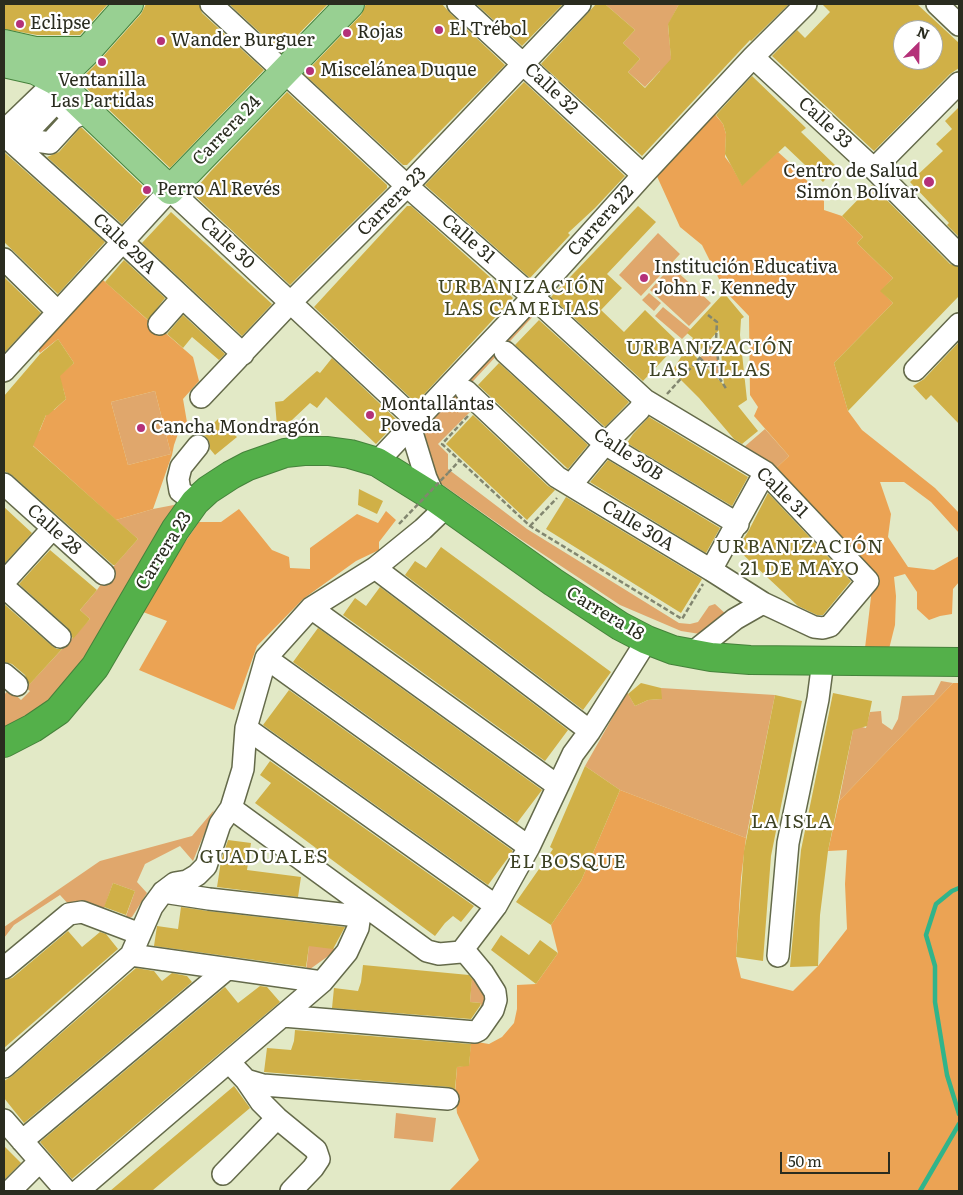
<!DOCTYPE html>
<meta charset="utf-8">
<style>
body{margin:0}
#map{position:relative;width:963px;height:1195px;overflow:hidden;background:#e2e9c6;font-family:Literata,serif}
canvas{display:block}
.frame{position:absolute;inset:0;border:5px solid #2a2c1f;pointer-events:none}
.north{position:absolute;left:893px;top:20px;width:50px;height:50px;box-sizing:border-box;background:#fff;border:1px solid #aaaba5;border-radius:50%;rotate:23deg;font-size:14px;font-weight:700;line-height:20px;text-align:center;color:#2a2c1f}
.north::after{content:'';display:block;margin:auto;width:18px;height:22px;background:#b43179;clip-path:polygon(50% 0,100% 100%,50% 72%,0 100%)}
.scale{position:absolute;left:780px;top:1152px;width:110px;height:22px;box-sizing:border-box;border:2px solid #2a2c1f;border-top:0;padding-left:6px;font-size:15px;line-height:18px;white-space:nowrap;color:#2a2c1f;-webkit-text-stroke:4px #fff;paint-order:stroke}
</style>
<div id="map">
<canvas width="963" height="1195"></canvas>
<div class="frame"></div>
<div class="north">N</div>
<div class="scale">50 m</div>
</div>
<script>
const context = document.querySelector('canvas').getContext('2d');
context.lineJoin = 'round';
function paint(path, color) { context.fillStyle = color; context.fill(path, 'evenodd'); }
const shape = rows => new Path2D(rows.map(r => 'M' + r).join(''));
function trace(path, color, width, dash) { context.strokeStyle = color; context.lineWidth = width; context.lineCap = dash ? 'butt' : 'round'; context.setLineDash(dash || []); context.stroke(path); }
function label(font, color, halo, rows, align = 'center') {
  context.font = font + ' Literata,serif'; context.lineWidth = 4.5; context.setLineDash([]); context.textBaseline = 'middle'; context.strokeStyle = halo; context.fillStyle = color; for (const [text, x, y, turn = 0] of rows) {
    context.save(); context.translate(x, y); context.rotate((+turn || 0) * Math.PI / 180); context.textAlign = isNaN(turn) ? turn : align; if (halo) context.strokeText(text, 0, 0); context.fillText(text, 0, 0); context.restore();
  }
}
paint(shape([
 [605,4,679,4,668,25,671,57,683,67,671,80,660,71,645,87,628,72,640,59,623,43,635,30],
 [658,233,680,254,641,296,619,275],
 [671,266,711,303,689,326,650,290],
 [649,293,661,303,654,311,642,300],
 [663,307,691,330,682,339,655,316],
 [531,309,537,312,463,392,471,411,438,444,448,454,448,469,527,529,679,623,690,624,698,622,709,606,715,604,728,616,700,634,681,631,620,605,520,539,430,476,423,431,424,425],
 [716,340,720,379,700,358],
 [155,391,171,454,128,465,111,402],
 [765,429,789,456,774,470,743,448],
 [179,504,86,661,64,690,32,715,4,729,4,695,9,689,21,700,30,691,26,688,90,619,80,610,97,590,113,567,138,539,116,520,153,509],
 [941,681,953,683,839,801,854,725,866,728,870,712,881,711,882,723,892,730,898,719,902,696,934,695],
 [661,688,775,695,746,838,620,790,585,766,627,692,635,706,648,700,661,699],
 [214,810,193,861,180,846,145,864,137,882,147,893,132,917,125,919,135,891,113,883,103,911,71,907,60,895,14,925,4,938,4,927,100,861,192,836],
 [309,945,338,949,306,972],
 [472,975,494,978,478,1029,481,1003,470,1002],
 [396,1113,436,1118,433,1142,394,1138]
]), '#e0a76c');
paint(shape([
 [712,111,723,124,726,134,725,157,731,165,742,185,778,152,798,170,824,201,824,210,842,216,863,237,857,243,893,278,881,291,893,303,834,363,848,411,862,430,935,488,959,513,959,533,931,502,904,482,880,482,891,514,888,537,908,567,934,570,959,556,959,582,953,589,952,614,940,616,929,620,917,609,917,592,905,574,894,577,896,596,895,625,889,649,865,648,873,580,774,470,789,456,754,416,758,407,750,395,749,316,725,291,702,245,680,227,655,172],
 [103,280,151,323,162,330,193,357,199,381,183,399,188,428,179,431,174,445,172,455,153,509,116,520,29,442,40,430,46,415,48,406,54,410,66,399,63,388,57,377,74,363,58,339,40,353,38,350],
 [155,391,171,454,128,465,111,402],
 [239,509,272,550,289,557,290,568,310,569,310,548,357,514,378,523,386,511,396,520,379,542,379,550,356,561,303,599,257,646,234,710,139,670,167,621,143,612,165,571,199,522,221,522],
 [953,683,959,683,959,1191,449,1191,479,1160,457,1113,455,1093,457,1067,469,1065,471,1041,489,1044,502,1037,514,1023,517,1009,517,985,536,984,558,953,551,925,581,881,620,790,746,838,741,878,736,957,741,978,793,991,818,966,847,929,845,884,847,850,828,851,839,801]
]), '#eba354');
trace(shape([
 [959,888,952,891,936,904,926,935,935,966,935,1002,947,1075,959,1114],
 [920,1191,959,1124]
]), '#31b48a', 4.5);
paint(shape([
 [4,4,108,4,80,35,37,35,4,29],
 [146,4,199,4,202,13,264,70,170,168,79,81,99,61,141,14],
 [229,4,328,4,281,52],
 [366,4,442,4,450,13,505,65,407,165,403,165,304,74,361,15],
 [476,4,563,4,522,46],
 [596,4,605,4,635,30,623,43,640,59,628,72,645,88,671,59,668,24,679,4,789,4,751,41,750,40,642,156,541,64],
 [822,4,917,4,959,43,959,68,950,74,874,151,772,56,797,30,805,38,830,12],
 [903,30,933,30,933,60,903,60],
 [752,76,806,128,801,132,837,167,823,182,785,146,742,186,725,154,726,134,723,124,716,115],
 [524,82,625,176,595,208,568,233,570,235,530,278,425,185],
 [287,92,387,185,387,188,290,285,192,193,211,171],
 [959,107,959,237,947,225,949,223,910,182,943,151,936,144,952,129,945,121],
 [80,128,82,128,150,193,122,224,47,157,59,152],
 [4,152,105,242,58,294,4,242],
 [872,185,950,264,959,267,959,296,848,411,834,363,893,303,880,291,893,278,857,243,863,237,842,216],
 [407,206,411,206,513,298,416,403,314,307],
 [638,206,656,222,607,274,622,288,601,310,624,332,645,310,679,343,643,381,551,297],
 [171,212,272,304,242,336,142,243],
 [124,260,165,298,148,320,105,282],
 [4,277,41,313,4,353],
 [724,293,744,317,741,319,740,335,747,400,738,406,758,431,742,444,734,439,699,398,677,376,674,379,669,376,693,338,687,333],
 [719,330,724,385,695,356],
 [183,315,225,354,219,360,192,337,183,348,167,334],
 [539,320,629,402,605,427,515,345],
 [58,339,74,363,60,376,66,399,48,415,46,415,33,446,138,539,115,565,113,565,12,475,4,471,4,396,40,354],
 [959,342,959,424,931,395,926,400,913,386,924,379],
 [332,358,398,421,376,444,326,397,317,408,310,403,292,420,277,426,275,402,283,401,317,371,320,373],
 [499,363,588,445,568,469,478,385],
 [473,415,548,486,555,490,527,520,446,444],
 [649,417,748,477,732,506,627,443,633,434],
 [218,419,237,437,215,455,210,449,209,441,205,436,200,434,208,425,210,427],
 [608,460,720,528,706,553,590,482],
 [359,489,383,501,377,514,358,505],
 [768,493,851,581,823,615,817,615,798,606,737,549,749,530],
 [566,497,702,579,681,613,546,529],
 [4,507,32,533,4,564],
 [441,547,611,672,583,710,405,575,415,561,426,568],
 [50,550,97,590,80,610,90,619,73,639,68,628,19,584],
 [380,587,568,730,545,761,343,615,355,598,366,606],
 [4,604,52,646,57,649,62,649,29,685,25,675,12,664,4,662],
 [318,628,542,790,517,823,293,662],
 [641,683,661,688,662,699,648,700,635,706,628,694],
 [289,690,513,851,488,885,263,725],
 [833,693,872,701,867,726,853,730,828,851,820,915,818,966,790,967,801,850],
 [775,695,802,701,771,856,763,961,736,957,744,851],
 [270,761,474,906,461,922,453,916,445,923,435,936,255,803,271,783,260,775],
 [585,766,620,790,581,881,551,925,516,902,553,849,550,847],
 [228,840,251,843,247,870,301,877,298,897,217,887,221,861],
 [113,883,135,891,126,915,104,907],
 [181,907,208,911,345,927,333,949,309,946,306,967,154,946,157,926,178,929],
 [68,931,82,947,100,932,106,934,118,949,4,1048,4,980,12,978],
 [501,935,529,955,540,940,558,953,536,984,491,950],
 [363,965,469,975,472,979,470,1002,481,1003,480,1006,471,1019,332,1008,334,988,358,991,361,982],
 [136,968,154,971,162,981,172,973,187,976,192,982,24,1123,4,1098,4,1081,12,1076],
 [260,986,267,987,280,1002,72,1179,40,1142,225,987,238,1003],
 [295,1030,471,1044,469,1066,457,1067,455,1089,449,1087,264,1072,267,1048,291,1050,294,1041],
 [234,1086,250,1108,153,1190,151,1191,110,1191],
 [4,1146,21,1163,4,1180]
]), '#d0b047');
const minor = shape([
 [211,4,407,186,533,297,645,400,765,472,868,581,830,626,823,628,814,627,763,603,711,570,557,477,466,391],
 [458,4,643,175],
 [937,4,959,25],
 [753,57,874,169,959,255],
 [56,81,52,97,73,118,85,113],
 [13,123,36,141,50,143,73,118],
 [13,123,36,123,57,101],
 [4,131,56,81],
 [4,135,122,241,243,354],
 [874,169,959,83],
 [4,259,58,312],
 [159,324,182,298],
 [505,352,605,444,738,524],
 [915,370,959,324],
 [4,371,170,190,416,420],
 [201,397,291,302,407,186,580,4],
 [410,426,426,478,435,498],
 [377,462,533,297,643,175,753,57,806,4],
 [4,484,104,574],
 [571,485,605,444,639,410,645,400],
 [195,502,180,491,178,479,181,467,198,446],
 [375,568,590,731],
 [711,570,765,472],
 [4,582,52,529],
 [4,587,60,637],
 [311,608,558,786],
 [691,654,735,619,763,603],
 [266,658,529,847],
 [4,674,17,685],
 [246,728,496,906],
 [231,808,427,951,439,954,461,952,496,906,529,847,573,754,590,731,647,640],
 [163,892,209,899,349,915,360,914,370,910],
 [131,955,322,982],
 [778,956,788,843,818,699,823,661],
 [4,968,69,914,82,912,140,934],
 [283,1016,475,1032,479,1030,493,1010,496,1000,495,992,483,973,463,949],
 [229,1062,246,1080,263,1085,448,1099],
 [4,1067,131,955,152,907,163,892,175,883,187,881,197,875,206,866,220,824,231,808,243,769,246,728,266,658,311,608,375,568,423,529,447,506],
 [246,1080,261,1102,277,1118,316,1150,319,1159,313,1168,291,1191],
 [4,1120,66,1191],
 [22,1141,227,969],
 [223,1174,277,1118],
 [10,1191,40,1161],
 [78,1191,322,982,347,952,358,928,360,914]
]);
const major = shape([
 [4,44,35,51,87,51],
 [4,63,35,70,56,81,170,190,350,4],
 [56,81,87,51,129,4]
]);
const highway = shape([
 [4,743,33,728,58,711,95,667,175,530,195,502,208,490,231,475,248,466,285,453,304,451,328,451,350,454,377,462,435,498,553,582,620,626,647,640,673,650,711,657,750,660,959,662]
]);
trace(minor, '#646a4a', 24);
trace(major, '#45823b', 30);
trace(highway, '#45823b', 30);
trace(shape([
 [716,340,720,379,727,390],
 [700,358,719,378],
 [667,394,716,340,717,322,708,315],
 [468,416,442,444,530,526,682,619,703,584],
 [448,473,460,460],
 [530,526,557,498]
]), '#82866f', 2.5, [5, 2.5]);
trace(minor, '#fff', 21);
trace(major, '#98d092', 28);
trace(highway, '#54b04a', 28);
trace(shape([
 [399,524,448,473]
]), '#82866f', 2.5, [5, 2.5]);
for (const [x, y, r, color] of [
 [20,24,5,"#b43179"],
 [439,30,5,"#b43179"],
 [347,33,5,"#b43179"],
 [161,41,5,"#b43179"],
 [102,62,5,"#b43179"],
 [310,71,5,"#b43179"],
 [929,182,6,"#b43179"],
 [147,190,5,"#b43179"],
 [644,278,5,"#b43179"],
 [370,415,5,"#b43179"],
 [141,428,5,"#b43179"]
]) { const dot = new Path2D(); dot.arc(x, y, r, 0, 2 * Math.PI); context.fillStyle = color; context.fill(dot); trace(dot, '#fff', 2); }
label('18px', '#2a2c1f', '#fff', [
 ["Eclipse",30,24],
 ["El Trébol",449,30],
 ["Rojas",357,33],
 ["Wander Burguer",171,41],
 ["Miscelánea Duque",320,71],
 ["Ventanilla",102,81,"center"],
 ["Las Partidas",102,102,"center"],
 ["Centro de Salud",918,172,"right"],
 ["Simón Bolívar",918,193,"right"],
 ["Perro Al Revés",157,190],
 ["Institución Educativa",654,268],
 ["John F. Kennedy",654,289],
 ["Montallantas",380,405],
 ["Poveda",380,426],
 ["Cancha Mondragón",151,428]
], 'left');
label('18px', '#2a2c1f', '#fff', [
 ["Calle 32",551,89,43],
 ["Calle 33",825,123,43],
 ["Carrera 24",227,131,-46],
 ["Carrera 23",392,202,-45],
 ["Carrera 22",601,221,-48],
 ["Calle 31",468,239,41],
 ["Calle 30",227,243,43],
 ["Calle 29A",124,244,43],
 ["Calle 30B",628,455,34],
 ["Calle 31",782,493,44],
 ["Calle 30A",638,526,31],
 ["Calle 28",54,530,42],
 ["Carrera 23",164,551,-58],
 ["Carrera 18",605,614,31]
]);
context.letterSpacing = '1px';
label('19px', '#3d4224', '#fff', [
 ["URBANIZACIÓN",522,287],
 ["LAS CAMELIAS",522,309],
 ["URBANIZACIÓN",710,348],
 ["LAS VILLAS",710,370],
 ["URBANIZACIÓN",800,547],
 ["21 DE MAYO",800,569],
 ["LA ISLA",792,822],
 ["GUADUALES",264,857],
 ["EL BOSQUE",568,862]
]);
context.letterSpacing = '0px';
</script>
